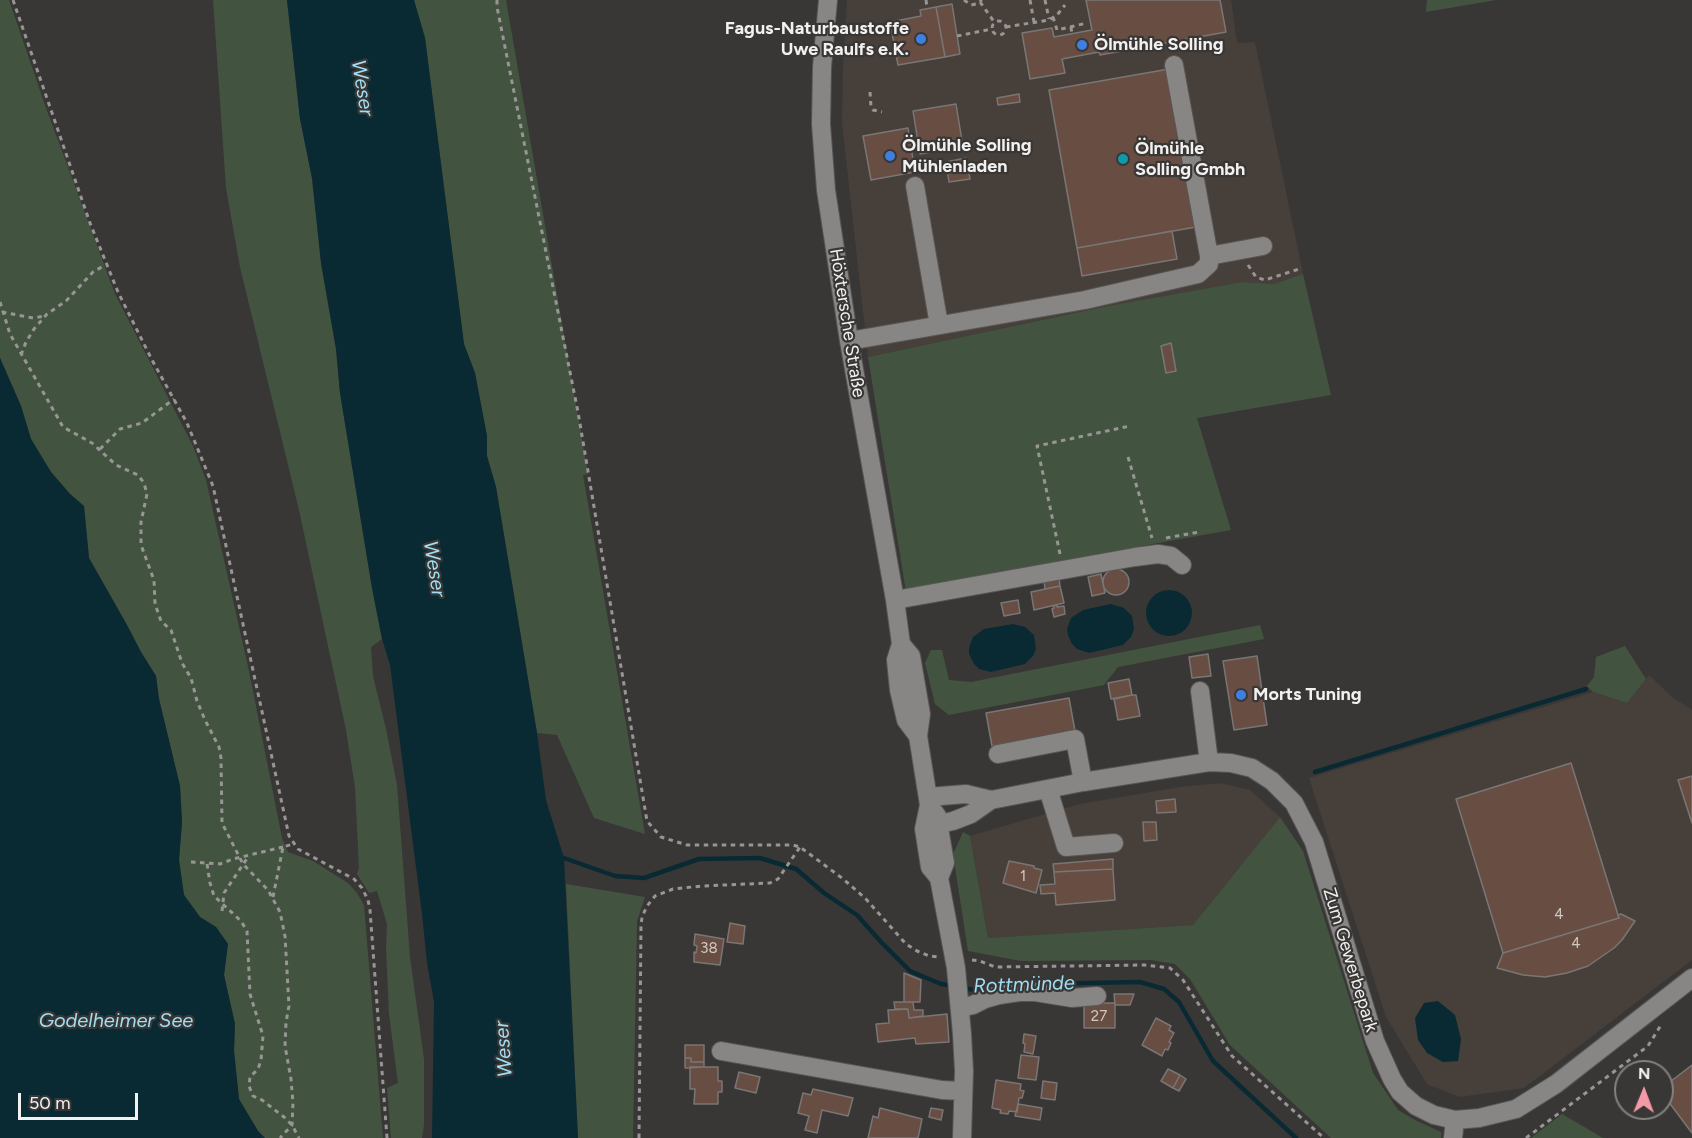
<!DOCTYPE html>
<meta charset="utf-8">
<style>
body{margin:0}
#map{position:relative;width:1692px;height:1138px;overflow:hidden;background:#393736;font-family:Figtree,sans-serif}
canvas{display:block}
.north{position:absolute;left:1614px;top:1060px;width:60px;height:60px;box-sizing:border-box;background:#393736;border:2px solid #838180;border-radius:50%;rotate:1deg;font-size:16px;font-weight:700;line-height:24px;text-align:center;color:#f3f1f0}
.north::after{content:'';display:block;margin:auto;width:21px;height:27px;background:#f49aa6;clip-path:polygon(50% 0,100% 100%,50% 72%,0 100%)}
.scale{position:absolute;left:18px;top:1093px;width:120px;height:27px;box-sizing:border-box;border:3px solid #f3f1f0;border-top:0;padding-left:8px;font-size:18px;line-height:21px;white-space:nowrap;color:#f3f1f0;-webkit-text-stroke:4px #393736;paint-order:stroke}
</style>
<div id="map">
<canvas width="1692" height="1138"></canvas>
<div class="north">N</div>
<div class="scale">50 m</div>
</div>
<script>
const context = document.querySelector('canvas').getContext('2d');
context.lineJoin = 'round';
function paint(path, color) { context.fillStyle = color; context.fill(path, 'evenodd'); }
const shape = rows => new Path2D(rows.map(r => 'M' + r).join(''));
function trace(path, color, width, dash) { context.strokeStyle = color; context.lineWidth = width; context.lineCap = dash ? 'butt' : 'round'; context.setLineDash(dash || []); context.stroke(path); }
function label(font, color, halo, rows, align = 'center') {
  context.font = font + ' Figtree,sans-serif'; context.lineWidth = 4.5; context.setLineDash([]); context.textBaseline = 'middle'; context.strokeStyle = halo; context.fillStyle = color; for (const [text, x, y, turn = 0] of rows) {
    context.save(); context.translate(x, y); context.rotate((+turn || 0) * Math.PI / 180); context.textAlign = isNaN(turn) ? turn : align; if (halo) context.strokeText(text, 0, 0); context.fillText(text, 0, 0); context.restore();
  }
}
paint(shape([
 [847,0,1231,0,1237,43,1255,42,1303,274,1274,284,1242,282,1108,306,868,357,842,123,843,67],
 [1649,675,1672,697,1692,710,1692,960,1524,1088,1460,1097,1427,1084,1386,1017,1309,778,1593,692,1627,703],
 [1220,783,1250,790,1280,817,1193,925,988,938,970,836,1080,804,1180,787]
]), '#473f3a');
paint(shape([
 [0,0,9,0,46,108,115,294,193,446,206,480,249,671,282,838,288,852,313,861,348,883,357,893,364,905,383,1138,265,1138,258,1131,239,1099,234,1051,235,1024,224,975,228,944,216,927,200,917,184,895,179,860,182,822,180,786,159,699,156,676,141,652,127,625,89,558,84,506,70,494,51,472,31,439,21,406,0,358],
 [213,0,287,0,300,119,312,178,321,263,336,349,340,393,372,588,382,639,371,647,373,676,386,729,397,785,410,957,424,1059,424,1125,422,1138,391,1138,387,1088,398,1083,389,1014,386,948,387,924,377,891,369,893,357,874,359,868,355,787,346,730,299,510,240,267,226,188],
 [414,0,506,0,588,474,583,475,645,834,594,818,557,735,537,733,496,487,487,456,487,436,475,373,464,344,425,38],
 [1427,0,1496,0,1426,12],
 [1303,274,1331,395,1197,418,1231,530,1069,559,906,592,868,357,1108,306,1242,282,1274,284],
 [1260,625,1264,639,1118,667,1104,685,949,715,935,704,925,663,931,650,942,650,949,680,971,682],
 [1625,646,1646,679,1627,703,1593,692,1587,686,1594,677,1596,657],
 [1280,817,1303,851,1373,1073,1398,1110,1415,1120,1441,1132,1441,1138,1331,1138,1230,1045,1190,979,1175,964,1151,960,1021,961,968,951,953,854,963,832,970,836,988,938,1193,925],
 [566,884,645,897,637,921,633,1138,578,1138],
 [1562,1114,1603,1138,1531,1138]
]), '#425440');
paint(shape([
 [287,0,414,0,425,38,464,344,475,373,487,436,487,456,496,487,537,733,546,800,564,858,578,1138,432,1138,434,1002,427,963,422,914,390,665,382,639,372,588,340,393,336,349,321,263,312,178,300,119],
 [0,358,21,406,31,439,51,472,70,494,84,506,89,558,127,625,141,652,156,676,159,699,180,786,182,822,179,860,184,895,200,917,216,927,228,944,224,975,235,1024,234,1051,239,1099,258,1131,265,1138,0,1138],
 '1146 613a23 23 0 1 1 46 0a23 23 0 1 1-46 0Z',
 [1111,604,1124,608,1132,616,1134,629,1131,637,1123,645,1089,653,1077,649,1072,644,1068,635,1067,629,1071,618,1083,610],
 [1013,624,1025,627,1034,635,1036,649,1033,656,1025,664,991,672,979,669,974,664,969,654,969,648,973,637,984,629],
 [1438,1001,1455,1015,1461,1039,1458,1061,1443,1062,1427,1053,1418,1040,1415,1018,1424,1003]
]), '#0a2a33');
trace(shape([
 [1315,772,1586,689],
 [560,859,564,858,615,876,644,878,699,859,760,858,796,869,824,893,857,915,882,943,910,971,941,984,954,986],
 [1033,984,1140,982,1164,989,1179,1002,1213,1061,1296,1138],
 [962,988,975,990,988,989,1003,984,1016,984]
]), '#0a2a33', 4.5);
const building = shape([
 [1086,0,1220,0,1226,32,1100,55,1099,52,1062,59,1065,73,1030,79,1022,33,1052,28,1054,37,1092,30,1086,0],
 [952,4,960,54,945,57,936,7,952,4],
 [936,7,945,57,898,65,890,22,921,16,920,10,936,7],
 [1169,69,1196,227,1077,248,1049,90,1169,69],
 [1019,94,1020,102,998,105,997,98,1019,94],
 [956,104,963,147,920,154,913,111,956,104],
 [908,128,915,172,871,180,863,136,908,128],
 [966,158,970,179,949,182,946,162,966,158],
 [1172,231,1177,259,1082,276,1077,248,1172,231],
 [1171,343,1176,371,1166,373,1161,346,1171,343],
 '1103 582a13 13 0 1 1 26 0a13 13 0 1 1-26 0Z',
 [1101,574,1105,593,1092,596,1088,577,1101,574],
 [1059,578,1060,586,1045,589,1044,581,1059,578],
 [1060,586,1064,603,1034,610,1031,592,1060,586],
 [1018,600,1020,613,1004,616,1001,603,1018,600],
 [1057,605,1057,607,1064,606,1065,614,1054,617,1052,609,1054,608,1053,606,1057,605],
 [1208,654,1211,676,1192,678,1189,657,1208,654],
 [1257,656,1267,725,1234,730,1223,661,1257,656],
 [1129,679,1132,695,1111,699,1108,683,1129,679],
 [1132,695,1136,695,1140,716,1118,720,1114,699,1132,695],
 [1069,698,1075,731,992,746,986,713,1069,698],
 [1571,763,1619,918,1503,953,1456,799,1571,763],
 [1692,776,1692,823,1678,780,1692,776],
 [1175,799,1176,812,1157,813,1156,801,1175,799],
 [1143,822,1156,822,1157,840,1144,841,1143,822],
 [1113,859,1113,869,1054,872,1053,864,1113,859],
 [1009,861,1034,866,1034,868,1042,870,1036,893,1003,883,1009,861],
 [1113,869,1115,900,1056,905,1055,893,1041,894,1040,885,1055,884,1054,872,1113,869],
 [1621,914,1635,921,1622,940,1614,948,1588,966,1567,973,1545,977,1523,975,1497,968,1503,953,1619,918,1618,915,1621,914],
 [730,923,745,926,743,944,727,942,730,923],
 [695,934,724,939,720,965,694,962,694,952,696,953,697,946,694,945,695,934],
 [904,973,921,980,920,1002,904,1002,904,973],
 [1114,994,1134,994,1130,1005,1115,1005,1114,994],
 [894,1002,913,1002,914,1010,923,1010,923,1016,909,1018,908,1009,895,1009,894,1002],
 [1084,1003,1115,1003,1115,1028,1084,1028,1084,1003],
 [908,1009,909,1018,947,1014,949,1042,916,1044,915,1038,878,1042,876,1024,889,1023,888,1010,908,1009],
 [1156,1018,1171,1026,1169,1030,1174,1033,1169,1042,1171,1043,1168,1050,1165,1049,1162,1056,1142,1045,1156,1018],
 [1024,1034,1036,1036,1033,1054,1024,1052,1025,1044,1023,1043,1024,1034],
 [685,1045,704,1045,704,1062,691,1062,691,1058,685,1058,685,1045],
 [1021,1055,1039,1057,1036,1080,1018,1078,1021,1055],
 [685,1058,691,1058,691,1062,704,1062,704,1067,685,1068,685,1058],
 [1692,1065,1692,1133,1662,1093,1662,1088,1692,1065],
 [690,1067,718,1067,718,1081,722,1081,722,1092,718,1092,718,1104,694,1104,695,1089,690,1089,690,1067],
 [1168,1069,1180,1075,1173,1088,1161,1081,1168,1069],
 [739,1072,760,1077,756,1093,735,1088,739,1072],
 [1180,1075,1186,1079,1179,1091,1173,1088,1180,1075],
 [996,1080,1021,1084,1020,1090,1024,1091,1022,1098,1019,1098,1017,1112,1009,1111,1008,1114,1000,1113,1001,1110,992,1108,996,1080],
 [1043,1081,1057,1083,1055,1100,1041,1098,1043,1081],
 [813,1089,853,1098,848,1116,822,1110,817,1133,805,1130,809,1116,798,1113,803,1093,811,1095,813,1089],
 [1018,1104,1042,1108,1040,1120,1015,1116,1018,1104],
 [880,1108,922,1119,918,1138,868,1138,873,1116,878,1118,880,1108],
 [931,1108,943,1110,941,1120,929,1117,931,1108]
]);
paint(building, '#684e42');
trace(building, '#797675', 1.5);
const minor = shape([
 [828,0,822,67,821,124,826,190,849,341,895,600,901,644,896,660,899,690,906,720,918,736],
 [915,186,939,325],
 [1209,256,1263,246],
 [849,341,1085,300,1198,274,1209,264,1209,256,1174,65],
 [895,600,1135,557,1158,554,1171,556,1182,565],
 [901,644,911,656,921,714,918,736,929,805,924,829,930,867,939,878,956,968,962,1034,964,1071,962,1138],
 [1200,691,1209,762],
 [998,754,1075,739,1083,782],
 [1048,789,1066,847,1114,843],
 [928,797,966,794,991,800,1083,782,1209,762,1231,763,1252,768,1272,781,1294,803,1314,842,1375,1041,1392,1079,1400,1092,1416,1106,1434,1115,1455,1120,1479,1118,1516,1109,1556,1084,1692,978],
 [929,805,937,816,945,863,939,878],
 [939,824,953,821,971,814,991,800],
 [960,1008,973,1005,985,999,999,995,1019,992,1035,992,1072,998,1097,996],
 [721,1051,942,1090,963,1091],
 [1453,1138,1455,1120]
]);
trace(minor, '#585654', 20);
trace(shape([
 [13,0,90,223,118,292,152,360,187,423,213,486,289,836,298,849,354,879,362,888,368,900,370,910,387,1138],
 [497,0,497,7,578,412,647,821,661,837,687,845,793,845,800,847,842,878,865,898,906,944,917,951,929,956,939,957],
 [926,0,927,8],
 [964,0,971,5,976,4,982,0],
 [1030,0,1034,22],
 [1045,0,1049,19],
 [980,2,995,23],
 [1053,17,1057,30,1087,23],
 '992 28a7 7 0 1 1 14 0a7 7 0 1 1-14 0Z',
 [1006,27,1049,20,1057,15,1065,5],
 [1071,27,1072,34],
 [957,36,992,29],
 [870,92,871,107,873,110,882,112],
 [1248,265,1256,277,1265,280,1302,268],
 [0,302,10,334,63,427,92,443,116,465,138,475,144,483,147,494,141,522,141,545,154,580,155,604,161,621,171,630,182,663,191,678,197,701,205,720,219,747,221,758,222,823,243,864,268,890,280,912,285,936,289,1006,286,1022,285,1046,291,1079,293,1103,292,1125,280,1138],
 [2,312,33,318,44,316],
 [21,355,26,342,34,329,47,314,66,301,93,272,107,264],
 [100,449,120,429,142,423,174,399],
 [1128,457,1152,538],
 [1166,538,1199,532],
 [1060,554,1037,446,1130,426],
 [191,862,220,864,233,859,283,847],
 [207,864,210,883,214,896,241,921,247,931,250,994,263,1036,261,1060,258,1069,250,1077,249,1086,253,1096,262,1100,284,1117,292,1125,299,1138],
 [273,897,283,847,293,844],
 [222,911,224,893,248,857],
 [972,960,980,961,995,967,1144,965,1170,968,1183,980,1232,1056,1324,1138],
 [639,1138,641,926,642,917,647,906,655,896,673,889,702,886,770,883,778,879,800,847],
 [1526,1138,1648,1046,1661,1025]
]), '#989695', 3, [4.5, 4.5]);
trace(minor, '#888684', 18);
for (const [x, y, r, color] of [
 [921,39,6,"#3f7fe0"],
 [1082,45,6,"#3f7fe0"],
 [890,156,6,"#3f7fe0"],
 [1123,159,6,"#0f9aa8"],
 [1241,695,6,"#3f7fe0"]
]) { const dot = new Path2D(); dot.arc(x, y, r, 0, 2 * Math.PI); context.fillStyle = color; context.fill(dot); trace(dot, '#393736', 2); }
label('15px', '#d0c8c4', null, [
 ["1",1023,877],
 ["4",1559,915],
 ["4",1576,944],
 ["38",709,949],
 ["27",1099,1017]
]);
label('bold 18px', '#f3f1f0', '#393736', [
 ["Fagus-Naturbaustoffe",909,29,"right"],
 ["Uwe Raulfs e.K.",909,50,"right"],
 ["Ölmühle Solling",1094,45],
 ["Ölmühle Solling",902,146],
 ["Mühlenladen",902,167],
 ["Ölmühle",1135,149],
 ["Solling Gmbh",1135,170],
 ["Morts Tuning",1253,695]
], 'left');
label('18px', '#f3f1f0', '#393736', [
 ["Höxtersche Straße",847,323,81],
 ["Zum Gewerbepark",1350,960,73]
]);
label('italic 20px', '#a0def4', '#393736', [
 ["Weser",362,88,81],
 ["Weser",434,569,81],
 ["Rottmünde",1024,985,-2],
 ["Godelheimer See",116,1021],
 ["Weser",504,1049,-94]
]);
</script>
